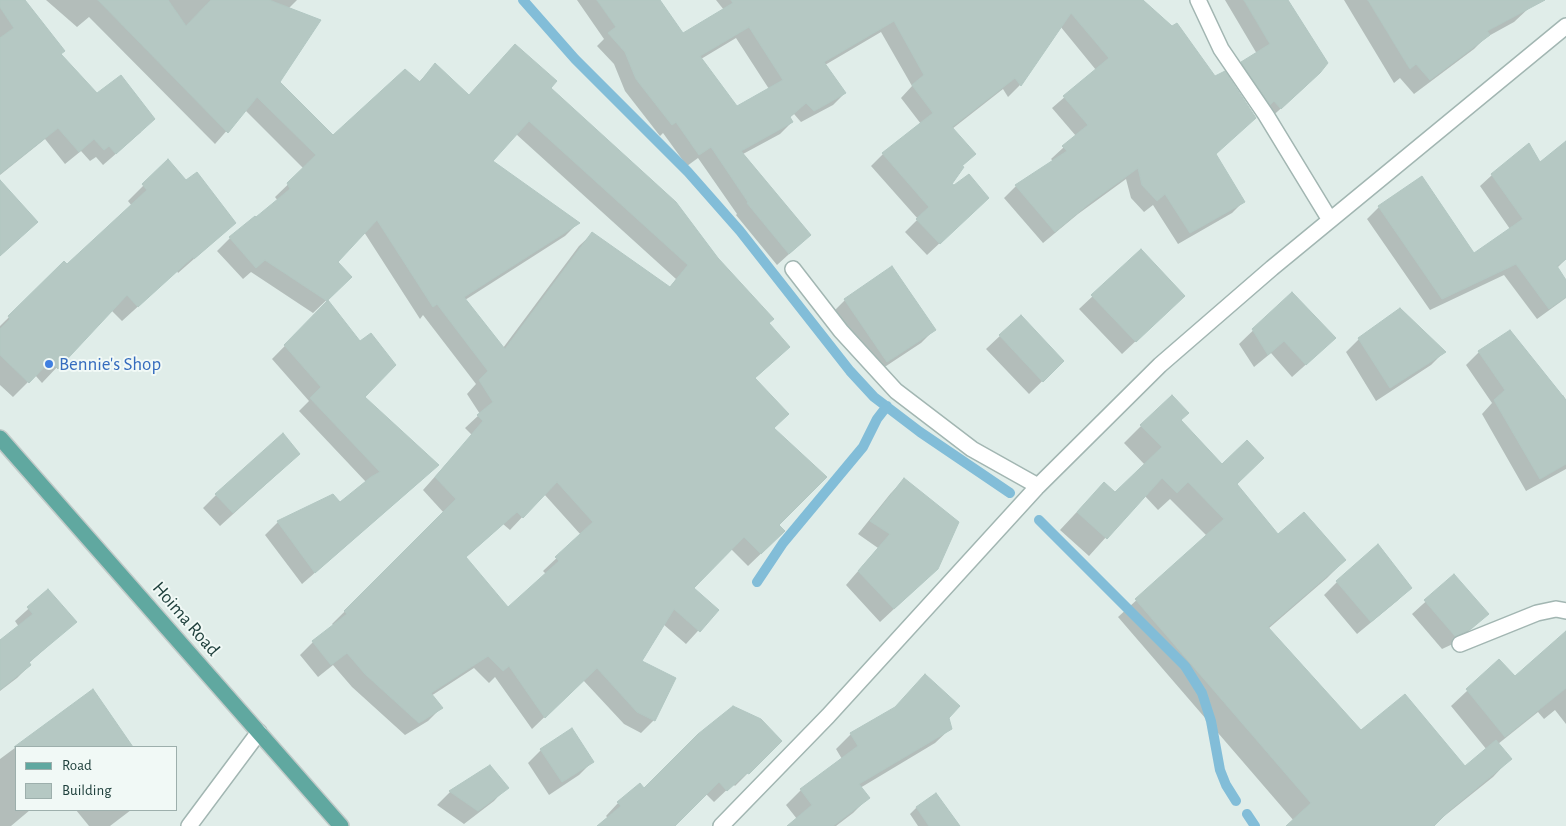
<!DOCTYPE html>
<style>
body{margin:0}
#map{position:relative;width:1566px;height:826px;overflow:hidden;background:#e0ede9;font-family:"Alegreya Sans",sans-serif}
canvas{display:block}
.legend{position:absolute;left:15px;top:746px;width:162px;height:65px;box-sizing:border-box;background:#f1f9f6;border:1px solid #9dafac;margin:0;padding:6px 9px;list-style:none;font-size:15px;color:#1f403c}
.legend li{display:flex;align-items:center;gap:10px;height:25px}
.legend b{width:25px;border:1px solid #9dafac}
</style>
<div id="map">
<canvas width="1566" height="826"></canvas>
<ul class="legend">
<li><b style="height:6px;background:#60a8a0"></b>Road</li>
<li><b style="height:14px;background:#b5c8c3"></b>Building</li>
</ul>
</div>
<script>
const context = document.querySelector('canvas').getContext('2d');
context.lineJoin = 'round';
function paint(path, color) { context.fillStyle = color; context.fill(path, 'evenodd'); }
const shape = rows => new Path2D(rows.map(r => 'M' + r).join(''));
function trace(path, color, width, dash) { context.strokeStyle = color; context.lineWidth = width; context.lineCap = dash ? 'butt' : 'round'; context.setLineDash(dash || []); context.stroke(path); }
function label(font, color, halo, rows, align = 'center') {
  context.font = font + ' "Alegreya Sans",sans-serif'; context.lineWidth = 4; context.setLineDash([]); context.textBaseline = 'middle'; context.strokeStyle = halo; context.fillStyle = color; for (const [text, x, y, turn = 0] of rows) {
    context.save(); context.translate(x, y); context.rotate((+turn || 0) * Math.PI / 180); context.textAlign = isNaN(turn) ? turn : align; if (halo) context.strokeText(text, 0, 0); context.fillText(text, 0, 0); context.restore();
  }
}
paint(shape([
 [0,0,24,0,60,55,97,95,141,132,103,165,96,157,90,161,81,151,65,164,45,139,0,175],
 [46,0,297,0,288,9,278,82,333,136,419,82,435,65,469,96,549,88,789,347,754,379,773,428,777,525,771,544,748,566,731,549,692,588,717,610,686,644,663,624,640,662,654,720,641,733,624,724,583,680,532,729,495,677,489,683,474,668,431,696,441,708,428,721,405,735,352,687,333,665,318,677,300,655,313,642,334,626,332,624,444,513,423,490,472,435,465,428,480,414,467,394,476,384,423,315,420,319,364,232,336,262,338,289,313,313,251,272,243,279,217,251,230,238,278,201,275,197,304,169,245,110,215,144,89,17,77,27],
 [516,134,676,279,669,288,592,234,579,246,503,348,465,300,565,236,578,223,491,162],
 [544,494,581,535,543,571,546,574,508,609,465,558,503,524,510,530],
 [577,0,659,0,683,34,724,10,716,0,1141,0,1214,155,1244,201,1232,213,1178,244,1153,205,1144,212,1131,198,1126,179,1078,214,1043,243,1004,198,1016,186,1053,161,1051,159,1076,136,1052,108,1096,70,1060,26,1020,85,1008,97,1003,89,952,129,974,154,961,167,951,184,975,210,927,255,905,232,918,219,871,166,883,154,921,124,901,98,912,86,881,32,825,65,845,93,833,105,801,122,794,114,789,118,792,122,780,134,743,154,810,235,777,265,736,215,737,214,698,158,687,166,663,133,660,136,625,91,614,64,597,46,604,39],
 [736,38,769,89,736,108,701,59],
 [1225,0,1287,0,1306,86,1268,120,1261,113,1257,116,1229,75,1242,63,1257,54],
 [1344,0,1522,0,1529,8,1514,22,1485,38,1474,49,1414,94,1400,78,1394,83],
 [1566,142,1566,259,1557,268,1566,282,1566,298,1537,319,1504,275,1430,310,1367,219,1379,207,1474,254,1510,229,1480,186,1492,175,1540,163],
 [168,161,186,182,235,223,178,273,177,271,122,321,111,310,42,383,35,375,13,397,0,385,0,326,64,263,67,266,132,206,128,201],
 [1141,251,1170,309,1122,354,1079,309],
 [1292,293,1321,351,1292,377,1271,353,1254,367,1239,344],
 [845,300,934,330,921,343,874,374,832,313],
 [328,302,364,397,425,477,302,584,265,535,278,522,333,496,340,504,366,482,299,411,309,401,272,359],
 [1021,316,1063,361,1029,394,986,349],
 [1359,339,1444,352,1431,365,1376,401,1346,352],
 [1479,352,1561,396,1563,395,1566,400,1566,469,1526,491,1482,414,1492,403,1466,365],
 [1179,421,1278,535,1345,560,1327,578,1268,629,1361,732,1465,768,1487,750,1451,706,1499,661,1515,678,1566,633,1566,724,1555,710,1544,719,1538,712,1498,744,1510,759,1493,777,1432,826,1288,826,1294,821,1118,617,1207,536,1170,499,1158,510,1144,495,1089,556,1060,530,1087,501,1115,494,1145,465,1124,443,1141,426],
 [285,467,220,526,203,508,216,495],
 [904,480,923,582,880,622,846,585,878,548,858,534,891,493],
 [1454,576,1487,614,1457,642,1442,649,1412,614],
 [1337,582,1410,588,1397,601,1357,634,1324,595],
 [48,591,75,622,29,663,30,665,17,678,0,691,0,642,19,627,15,621],
 [93,690,131,747,16,747,16,810,30,810,11,826,0,826,0,759],
 [947,718,951,728,935,743,860,788,868,798,853,813,836,826,789,826,797,819,786,805,801,790,842,759,836,749,851,734],
 [780,741,735,786,733,784,714,802,706,794,674,826,600,826,608,818,606,816,618,803,644,790],
 [541,750,592,762,579,775,549,795,528,763],
 [490,766,507,787,494,801,464,824,437,805,450,792],
 [936,794,958,826,918,826,910,814,916,808],
 [76,810,131,810,110,826,89,826]
]), '#0003');
trace(shape([
 [523,0,575,59,688,172,740,231,850,371,874,397,920,432,1010,493],
 [1039,520,1185,666,1202,693,1211,721,1220,770,1226,785,1236,801],
 [757,582,783,543,863,447,877,419,887,406],
 [1247,814,1255,826]
]), '#82bdd8', 10);
const building = shape([
 [0,0,25,0,65,51,61,54,97,93,121,75,155,119,116,154,109,146,104,150,94,139,79,152,58,128,0,174,0,38,14,28,0,7,0,0],
 [98,0,168,0,186,26,211,0,269,0,321,20,280,82,333,135,405,69,420,82,435,63,469,95,515,44,557,81,551,88,676,202,718,258,774,319,769,323,790,347,755,378,789,414,774,428,827,477,779,525,785,531,761,554,744,537,694,588,719,610,700,632,674,609,642,661,676,678,655,721,637,712,597,668,545,718,509,666,503,671,488,656,431,693,443,708,419,723,365,674,347,653,331,665,312,641,347,614,344,611,456,499,435,477,483,421,477,415,493,402,479,380,488,371,437,304,433,307,377,220,338,262,352,277,327,301,265,260,256,268,229,237,255,216,256,217,290,189,287,183,316,155,257,97,228,133,98,0],
 [529,121,688,265,670,287,592,232,505,349,464,297,580,223,493,161,529,121],
 [557,482,593,522,555,557,559,561,508,607,466,557,517,512,523,518,557,482],
 [597,0,660,0,683,33,733,3,731,0,1143,0,1172,26,1177,23,1215,76,1225,71,1256,118,1216,154,1245,202,1190,233,1165,194,1157,201,1142,185,1138,168,1091,202,1055,232,1015,185,1067,151,1062,146,1088,125,1063,96,1109,58,1071,13,1021,86,1015,78,952,127,976,154,962,166,964,167,952,184,954,185,969,174,989,198,940,244,916,219,929,207,882,153,933,113,912,85,924,75,894,21,824,62,846,93,814,111,806,103,790,117,793,122,741,151,811,235,789,254,747,203,748,202,711,147,699,155,676,122,672,125,636,79,625,52,608,33,616,27,597,0],
 [749,27,783,80,737,106,700,56,749,27],
 [1244,0,1288,0,1328,63,1320,73,1281,109,1274,101,1270,105,1241,62,1270,44,1244,0],
 [1368,0,1545,0,1487,31,1490,35,1430,80,1416,64,1410,69,1368,0],
 [1566,141,1566,259,1557,266,1566,280,1566,297,1549,309,1516,264,1442,299,1378,206,1422,176,1474,253,1523,219,1491,174,1529,143,1540,162,1566,141],
 [168,159,186,180,197,172,236,223,194,259,193,257,138,307,127,295,58,369,50,361,29,383,0,355,0,329,10,319,8,316,64,261,67,264,147,190,142,184,168,159],
 [0,180,38,222,0,256,0,180],
 [1141,249,1185,296,1136,342,1091,295,1141,249],
 [892,266,936,330,887,362,844,299,892,266],
 [1292,292,1336,338,1306,365,1284,341,1268,355,1252,329,1292,292],
 [328,300,360,341,371,333,396,365,365,397,439,465,315,573,277,521,333,494,340,502,371,477,380,472,310,398,321,387,284,345,328,300],
 [1400,308,1446,352,1390,388,1358,338,1400,308],
 [1021,315,1064,361,1043,382,999,335,1021,315],
 [1510,330,1566,400,1566,464,1540,479,1494,400,1505,390,1478,351,1510,330],
 [1172,395,1189,413,1181,420,1222,464,1247,440,1264,458,1237,484,1278,534,1304,512,1346,560,1268,627,1361,730,1405,694,1465,766,1496,740,1512,759,1449,811,1434,826,1286,826,1311,803,1135,599,1224,519,1188,482,1177,493,1162,478,1107,539,1077,512,1104,482,1115,492,1162,447,1140,425,1172,395],
 [283,433,300,454,233,513,215,494,283,433],
 [904,478,959,522,938,569,894,609,858,571,890,534,870,521,904,478],
 [1378,544,1412,588,1371,622,1336,581,1378,544],
 [1454,574,1489,614,1471,629,1455,636,1424,600,1454,574],
 [48,589,77,622,29,662,31,665,0,690,0,640,33,614,27,607,48,589],
 [1566,631,1566,688,1505,737,1466,689,1499,659,1515,676,1566,631],
 [925,674,960,706,949,718,952,729,859,784,870,798,833,826,787,826,812,805,800,789,858,746,850,733,895,707,925,674],
 [93,689,133,747,14,747,93,689],
 [733,706,761,719,782,741,749,774,747,773,727,791,719,782,675,826,597,826,621,806,617,802,640,783,644,788,698,734,733,706],
 [572,728,594,762,562,782,540,749,572,728],
 [490,765,509,788,478,811,449,791,490,765],
 [936,793,960,826,929,826,916,807,936,793]
]);
paint(building, '#b5c8c3');
trace(building, '#b2c7c2', 1);
const minor = shape([
 [1198,0,1221,49,1266,115,1330,220],
 [793,269,841,331,896,391,972,449,1038,486],
 [1460,644,1537,613,1556,609,1566,611],
 [189,826,259,732],
 [721,826,828,716,1038,486,1160,365,1272,268,1566,26]
]);
const primary = shape([
 [0,438,341,826]
]);
trace(minor, '#a2b6b2', 18);
trace(primary, '#c0cac8', 18);
trace(minor, '#fff', 15);
trace(primary, '#60a8a0', 15);
for (const [x, y, r, color] of [
 [49,364,5,"#3f7fe0"]
]) { const dot = new Path2D(); dot.arc(x, y, r, 0, 2 * Math.PI); context.fillStyle = color; context.fill(dot); trace(dot, '#f1f9f6', 2); }
label('19px', '#366cbe', '#f1f9f6', [
 ["Bennie's Shop",59,364]
], 'left');
label('19px', '#1f403c', '#f1f9f6', [
 ["Hoima Road",186,619,49]
]);
</script>
